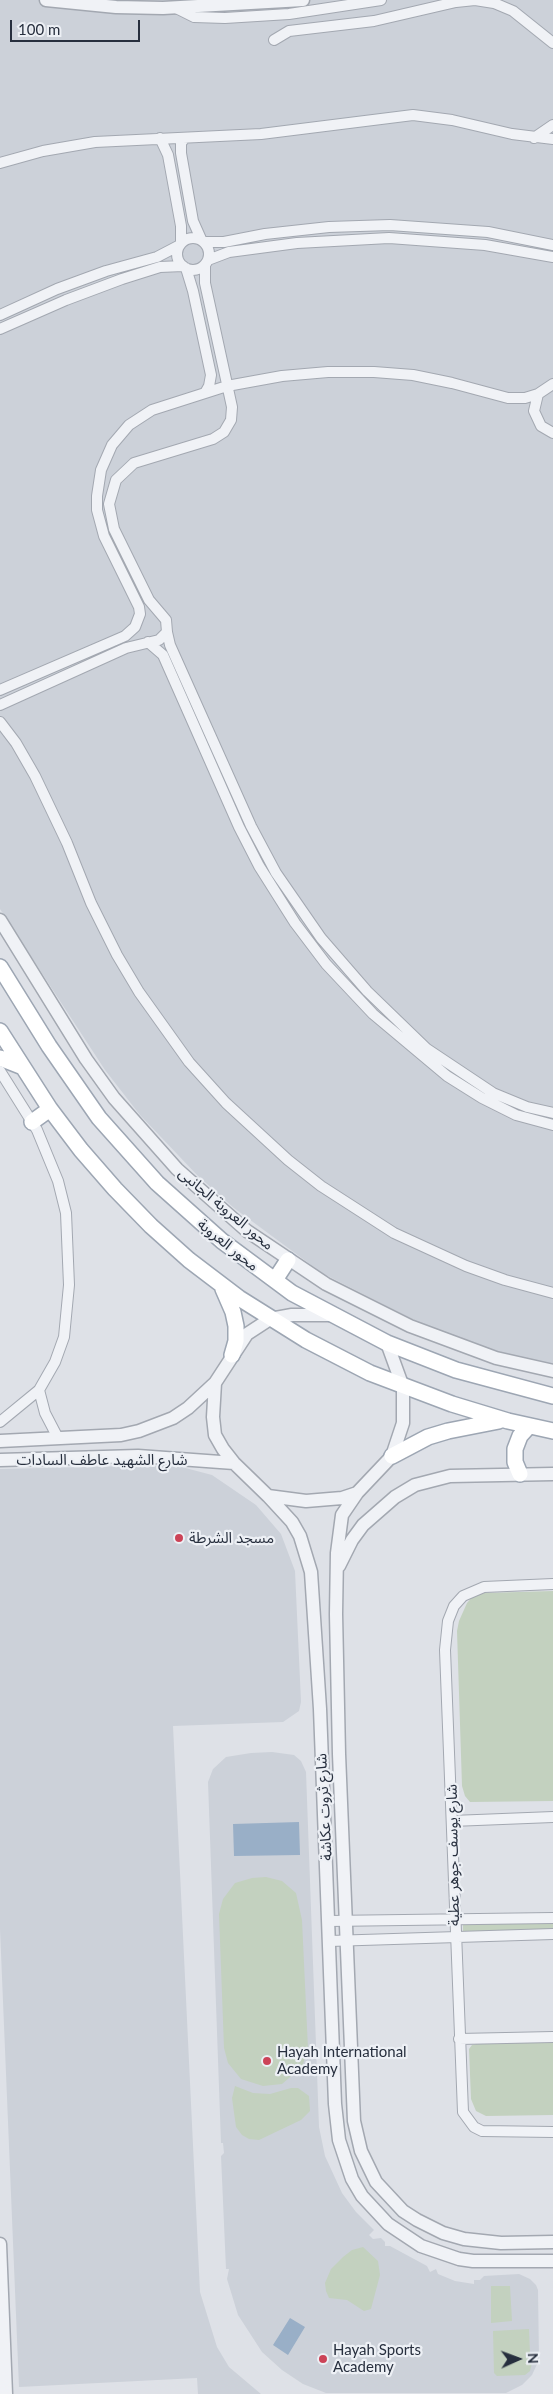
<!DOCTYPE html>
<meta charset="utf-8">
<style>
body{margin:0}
#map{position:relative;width:553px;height:2394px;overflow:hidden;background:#dee1e7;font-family:Lato,sans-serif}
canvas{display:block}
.north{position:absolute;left:493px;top:2334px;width:50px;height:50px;-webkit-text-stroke:4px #edf0f5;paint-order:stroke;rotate:88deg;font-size:14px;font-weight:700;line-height:20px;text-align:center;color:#272f3e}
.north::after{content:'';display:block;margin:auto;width:18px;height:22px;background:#272f3e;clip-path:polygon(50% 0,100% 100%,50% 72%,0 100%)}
.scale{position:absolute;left:10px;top:20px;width:130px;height:22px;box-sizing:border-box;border:2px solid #272f3e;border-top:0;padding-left:6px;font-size:15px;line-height:18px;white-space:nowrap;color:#272f3e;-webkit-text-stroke:4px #edf0f5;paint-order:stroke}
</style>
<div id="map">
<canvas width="553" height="2394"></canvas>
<div class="north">N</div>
<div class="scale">100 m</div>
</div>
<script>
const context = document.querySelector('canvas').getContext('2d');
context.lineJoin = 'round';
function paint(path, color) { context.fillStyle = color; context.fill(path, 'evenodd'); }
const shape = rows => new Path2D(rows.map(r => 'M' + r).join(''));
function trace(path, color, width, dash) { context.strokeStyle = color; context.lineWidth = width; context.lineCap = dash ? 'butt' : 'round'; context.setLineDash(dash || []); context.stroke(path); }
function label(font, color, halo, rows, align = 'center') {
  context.font = font + ' Lato,"Noto Sans Arabic",sans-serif'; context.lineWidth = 4.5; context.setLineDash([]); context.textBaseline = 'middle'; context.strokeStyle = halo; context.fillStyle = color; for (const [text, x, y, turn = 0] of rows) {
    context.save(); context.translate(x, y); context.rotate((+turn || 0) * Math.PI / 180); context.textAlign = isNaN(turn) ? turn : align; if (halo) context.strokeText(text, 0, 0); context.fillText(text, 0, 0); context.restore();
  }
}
paint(shape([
 [0,0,553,0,553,1364,514,1356,468,1342,412,1319,322,1273,234,1208,197,1175,140,1115,105,1070,0,909],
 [174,1465,212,1475,256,1505,281,1534,295,1571,301,1702,299,1711,283,1722,173,1726,200,2292,217,2347,229,2367,261,2394,198,2394,197,2378,19,2387,0,1929,0,1469],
 [272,1752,294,1755,301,1761,306,1772,319,2127,325,2156,342,2193,356,2212,374,2230,369,2235,373,2239,381,2238,385,2242,385,2246,390,2246,427,2266,430,2272,436,2269,438,2274,455,2281,474,2284,474,2280,480,2280,484,2276,519,2274,530,2279,536,2285,538,2290,539,2360,532,2375,522,2385,506,2393,326,2393,303,2384,282,2370,262,2352,238,2315,227,2279,229,2269,226,2269,221,2156,224,2153,223,2143,221,2143,208,1782,213,1769,226,1757,251,1753]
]), '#ccd1d9');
paint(shape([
 [553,1591,553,1801,470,1802,465,1796,462,1786,457,1631,459,1621,467,1603,473,1596,484,1593],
 [266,1877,282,1881,296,1893,302,1920,308,2049,302,2067,282,2084,263,2086,241,2079,228,2063,224,2048,219,1914,223,1899,235,1883,252,1878],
 [553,1922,553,1929,463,1932,463,1924],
 [553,2040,553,2115,486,2116,476,2111,471,2099,469,2049,472,2045,485,2042],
 [235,2086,253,2093,270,2094,291,2088,298,2088,309,2096,310,2111,301,2120,259,2140,249,2139,242,2135,236,2127,232,2098],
 [363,2247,378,2261,380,2275,371,2309,364,2311,347,2300,329,2298,326,2291,325,2283,331,2269,343,2257,352,2250],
 [491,2286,510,2286,512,2321,491,2323],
 [529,2329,530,2354,534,2355,530,2371,525,2375,497,2376,494,2373,493,2331]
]), '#c3d1bf');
paint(shape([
 [299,1822,300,1855,234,1856,233,1824],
 [290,2318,305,2327,288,2355,273,2345]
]), '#99afc7');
const minor = shape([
 [176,8,194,17,225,18,289,14,381,0],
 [274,40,289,31,374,21,456,2,475,0,494,3,513,11,553,43],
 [160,138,168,155,181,226,181,243],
 [185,138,181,143,181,153,193,221,201,239],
 [534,138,553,125],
 [0,163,43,151,95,142,261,134,413,115,452,120,512,134,553,139],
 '177 254a16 16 0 1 1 32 0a16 16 0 1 1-32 0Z',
 [205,242,224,242,265,234,329,227,390,225,488,232,553,245],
 [208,260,229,252,297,243,389,238,485,245,553,257],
 [186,268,193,291,211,375,209,386,205,393],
 [0,315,57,289,106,271,157,257,180,245],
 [0,329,66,300,122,279,160,267,183,266],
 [553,384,538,394,534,411,541,426,553,433],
 [167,632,170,645,251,826,276,873,321,938,367,991,427,1049,493,1093,527,1107,553,1113],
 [148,642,163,655,239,827,259,866,295,923,326,964,373,1014,447,1076,482,1098,516,1115,553,1125],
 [0,690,125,636,135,627,140,614,139,607,104,536,97,510,97,496,101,470,112,445,129,425,152,410,227,386,282,376,328,372,374,372,413,375,452,383,508,398,525,398,538,394],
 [0,705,126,648,159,640,167,632,166,620,149,600,114,529,109,504,116,480,134,463,213,439,224,432,231,420,232,407,205,283,205,265],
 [0,722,16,743,35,776,67,843,91,903,117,955,139,992,189,1062,226,1103,288,1160,321,1186,394,1233,466,1266,505,1280,553,1293],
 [0,1071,37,1130,58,1181,66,1213,69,1285,64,1337,55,1362,39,1390,0,1422],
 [39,1390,45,1413,58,1438],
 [553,1584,484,1587,463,1596,454,1606,448,1621,445,1650,463,2112,474,2127,482,2131,553,2132],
 [452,1821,553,1817],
 [329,1921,553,1918],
 [330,1941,553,1934],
 [459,2039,553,2037]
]);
const tertiary = shape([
 [46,0,116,7,163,8,303,0],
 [0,920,86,1059,114,1098,177,1169,247,1231,326,1284,410,1326,496,1358,553,1371],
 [331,1315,292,1315,270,1319,247,1334,215,1383,213,1417,215,1435,223,1449,234,1463,268,1496,292,1522,300,1536,311,1572,320,1709,335,2104,339,2140,352,2179,362,2196,388,2224,421,2246,459,2259,473,2261,553,2261],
 [387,1343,403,1387,403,1423,392,1456,357,1493,342,1515,337,1553,336,1614,339,1754,354,2121,361,2151,376,2182,403,2211,417,2220,443,2233,464,2239,501,2243,553,2242],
 [0,1441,121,1435,139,1431,173,1418,188,1408,215,1383],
 [0,1460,138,1456,234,1463],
 [268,1496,306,1501,342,1498,357,1493],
 [339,1566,352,1540,363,1525,395,1497,415,1485,450,1476,553,1474],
 [0,2244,6,2394]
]);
const primary = shape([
 [0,967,49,1046,99,1118,157,1183,222,1241,292,1293,387,1343,456,1370,553,1396],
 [0,1031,50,1109,81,1150,115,1189,151,1226,189,1260,239,1298,306,1340,370,1373,452,1404,508,1421,553,1431],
 [0,1058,23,1067],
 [32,1122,50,1109],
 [275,1280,288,1260],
 [223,1289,233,1312,236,1326,236,1341,232,1355],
 [392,1456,428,1437,448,1431,499,1421],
 [520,1474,515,1462,515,1449,520,1436,529,1426]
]);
trace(minor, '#a3a8b1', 12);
trace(tertiary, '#a3a8b1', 15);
trace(primary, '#9da6b3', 18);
trace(minor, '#f0f2f6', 10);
trace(tertiary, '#f0f2f6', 12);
trace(primary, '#fff', 15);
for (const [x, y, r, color] of [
 [179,1538,5,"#cc4357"],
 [267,2061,5,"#cc4357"],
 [323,2359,5,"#cc4357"]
]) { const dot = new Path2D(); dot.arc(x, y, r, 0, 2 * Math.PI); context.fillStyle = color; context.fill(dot); trace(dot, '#edf0f5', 2); }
label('15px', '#272f3e', '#edf0f5', [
 ["محور العروبة الجانبى",226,1209,40],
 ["محور العروبة",228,1245,39],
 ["شارع الشهيد عاطف السادات",102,1460],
 ["شارع ثروت عكاشة",324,1807,-93],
 ["شارع يوسف جوهر عطية",453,1855,-91]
]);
label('15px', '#272f3e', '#edf0f5', [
 ["مسجد الشرطة",189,1538],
 ["Hayah International",277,2052],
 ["Academy",277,2069],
 ["Hayah Sports",333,2350],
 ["Academy",333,2367]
], 'left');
</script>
